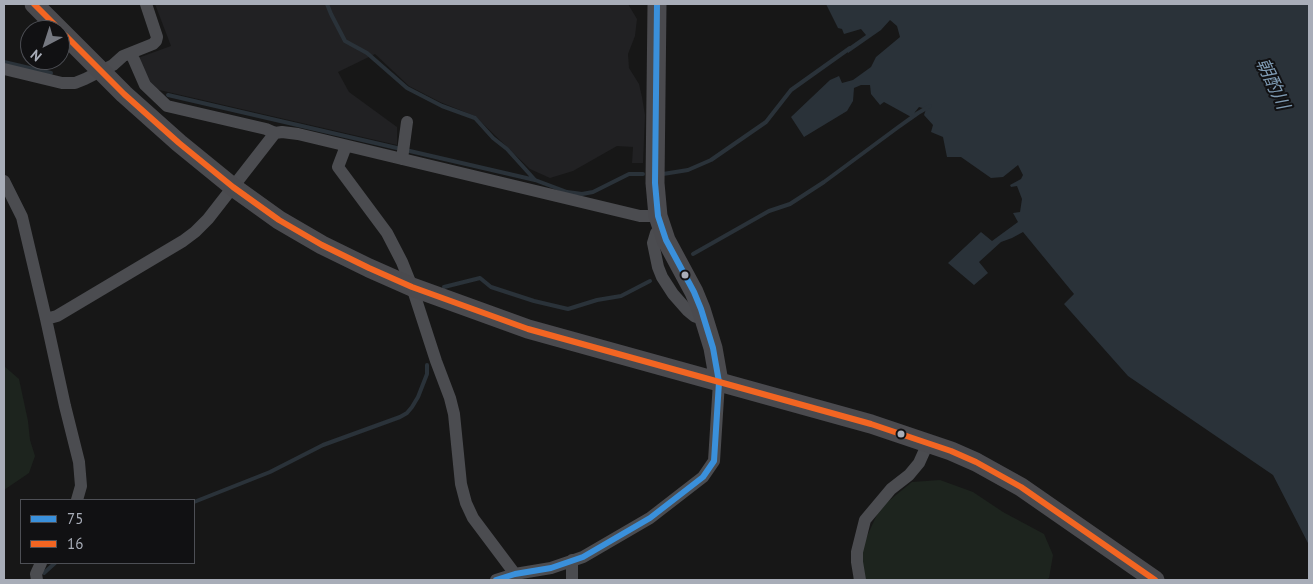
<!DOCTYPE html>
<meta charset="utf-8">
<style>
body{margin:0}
#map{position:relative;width:1313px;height:584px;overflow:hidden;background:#171717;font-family:"PT Sans",sans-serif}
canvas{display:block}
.frame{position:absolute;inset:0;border:5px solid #a8adb8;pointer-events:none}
.legend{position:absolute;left:20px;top:499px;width:175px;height:65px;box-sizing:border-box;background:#111113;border:1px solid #4d4f55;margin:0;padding:6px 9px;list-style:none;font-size:15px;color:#a8adb8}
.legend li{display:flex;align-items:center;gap:10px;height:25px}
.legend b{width:25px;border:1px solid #4d4f55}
.north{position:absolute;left:20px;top:20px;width:50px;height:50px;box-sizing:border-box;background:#111113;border:1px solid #4d4f55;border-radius:50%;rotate:220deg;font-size:14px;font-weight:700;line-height:20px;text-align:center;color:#a8adb8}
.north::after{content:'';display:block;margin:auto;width:18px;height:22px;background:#757880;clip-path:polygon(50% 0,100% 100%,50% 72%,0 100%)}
</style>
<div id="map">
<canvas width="1313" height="584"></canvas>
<div class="frame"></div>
<ul class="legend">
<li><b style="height:6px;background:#3a90db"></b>75</li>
<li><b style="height:6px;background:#f26522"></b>16</li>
</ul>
<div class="north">N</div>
</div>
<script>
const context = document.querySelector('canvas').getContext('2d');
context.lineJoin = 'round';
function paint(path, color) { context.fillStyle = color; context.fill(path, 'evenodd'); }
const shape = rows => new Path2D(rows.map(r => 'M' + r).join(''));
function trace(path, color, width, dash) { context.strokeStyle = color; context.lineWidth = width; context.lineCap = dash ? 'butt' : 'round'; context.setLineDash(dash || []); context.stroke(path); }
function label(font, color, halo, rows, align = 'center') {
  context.font = font + ' "PT Sans","Noto Sans JP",sans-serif'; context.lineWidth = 4; context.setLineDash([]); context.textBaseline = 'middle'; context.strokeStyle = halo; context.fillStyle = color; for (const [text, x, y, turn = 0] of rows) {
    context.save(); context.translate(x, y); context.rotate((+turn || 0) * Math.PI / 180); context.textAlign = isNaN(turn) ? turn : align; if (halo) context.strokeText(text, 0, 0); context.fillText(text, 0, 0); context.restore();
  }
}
paint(shape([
 [155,4,628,4,637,19,635,36,628,54,629,68,639,84,642,97,645,115,643,163,632,163,633,147,617,146,573,171,550,178,530,169,475,116,440,102,409,86,375,54,338,72,349,92,397,127,397,145,155,89,145,80,138,58,171,46]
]), '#212123');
paint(shape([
 [4,366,19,379,28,421,30,440,35,456,29,473,4,490],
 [940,480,973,492,1003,512,1044,534,1053,555,1049,578,1046,580,853,580,857,558,880,508,912,482]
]), '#1d241e');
paint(shape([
 [826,4,1309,4,1309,545,1273,475,1128,376,1064,304,1074,294,1023,232,1012,238,1001,242,979,262,988,273,974,285,948,263,981,232,992,241,1018,222,1013,213,1020,212,1022,199,1017,186,1011,187,1010,185,1021,179,1023,175,1018,165,1003,177,991,178,961,157,947,157,943,137,931,132,933,125,924,115,926,109,919,107,915,112,913,118,884,102,880,105,871,94,870,85,861,85,854,88,853,101,847,111,804,137,791,117,830,80,839,76,842,83,853,80,871,67,876,57,900,37,897,26,890,20,881,30,848,53,846,49,866,35,861,29,844,34,842,29,838,28]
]), '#2a3239');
trace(shape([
 [327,4,331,14,345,41,367,53,407,88,442,106,475,118,493,138,507,149,535,180],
 [4,62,51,73],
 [168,95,535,180,567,192,582,194,593,192,629,174,643,174],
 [663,174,688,170,711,160,766,122,791,90,850,48],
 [693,254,769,211,790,204,824,182,897,128,918,113,930,106],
 [444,287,480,278,491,287,534,301,568,309,597,300,621,296,650,281],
 [194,502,270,472,323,445,400,417,407,413,412,407,418,397,427,374,427,365],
 [44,573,55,563]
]), '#2a3239', 4);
trace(shape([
 [131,53,145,85,167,106,266,129,275,133],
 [4,69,62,83,75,83,85,79,113,65,123,56,153,44,156,41,157,37,146,4],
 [346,146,338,167,387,233,402,262,412,287,436,361,450,398,454,414,461,484,466,503,473,518,515,574],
 [402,159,407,122],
 [4,181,22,217,46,319,65,406,79,462,81,486,77,500],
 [661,228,656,233,653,243,658,267,662,277,673,294,688,311,694,316,705,320],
 [46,319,57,316,183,241,195,232,208,219,275,133,282,132,298,134,640,216,658,216],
 [572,560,572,580],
 [37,580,36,574,41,563],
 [496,580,515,574,551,568,583,557,650,518,703,477,714,461,719,382],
 [860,580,857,562,857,552,865,520,891,489,909,475,919,463,928,443]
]), '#4b4c50', 12);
trace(shape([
 [34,4,124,94,179,143,233,187,279,220,322,245,369,268,412,287,528,329,871,424,951,451,976,462,1021,487,1155,580],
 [657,4,655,183,658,216,666,240,694,292,701,309,713,348,719,382]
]), '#4a4a4e', 19);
trace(shape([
 [496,580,515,574,551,568,583,557,650,518,703,477,714,461,719,382,713,348,701,309,694,292,666,240,658,216,655,183,657,4]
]), '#3a90db', 6);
trace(shape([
 [34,4,124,94,179,143,233,187,279,220,322,245,369,268,412,287,528,329,871,424,951,451,976,462,1021,487,1155,580]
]), '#f26522', 6);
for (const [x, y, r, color] of [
 [685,275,4.5,"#a8adb8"],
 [901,434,4.5,"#a8adb8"]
]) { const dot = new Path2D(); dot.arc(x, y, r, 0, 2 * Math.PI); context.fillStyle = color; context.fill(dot); trace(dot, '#111113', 2); }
label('italic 18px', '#7f9bb3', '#111113', [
 ["朝酌川",1272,84,65]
]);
</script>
